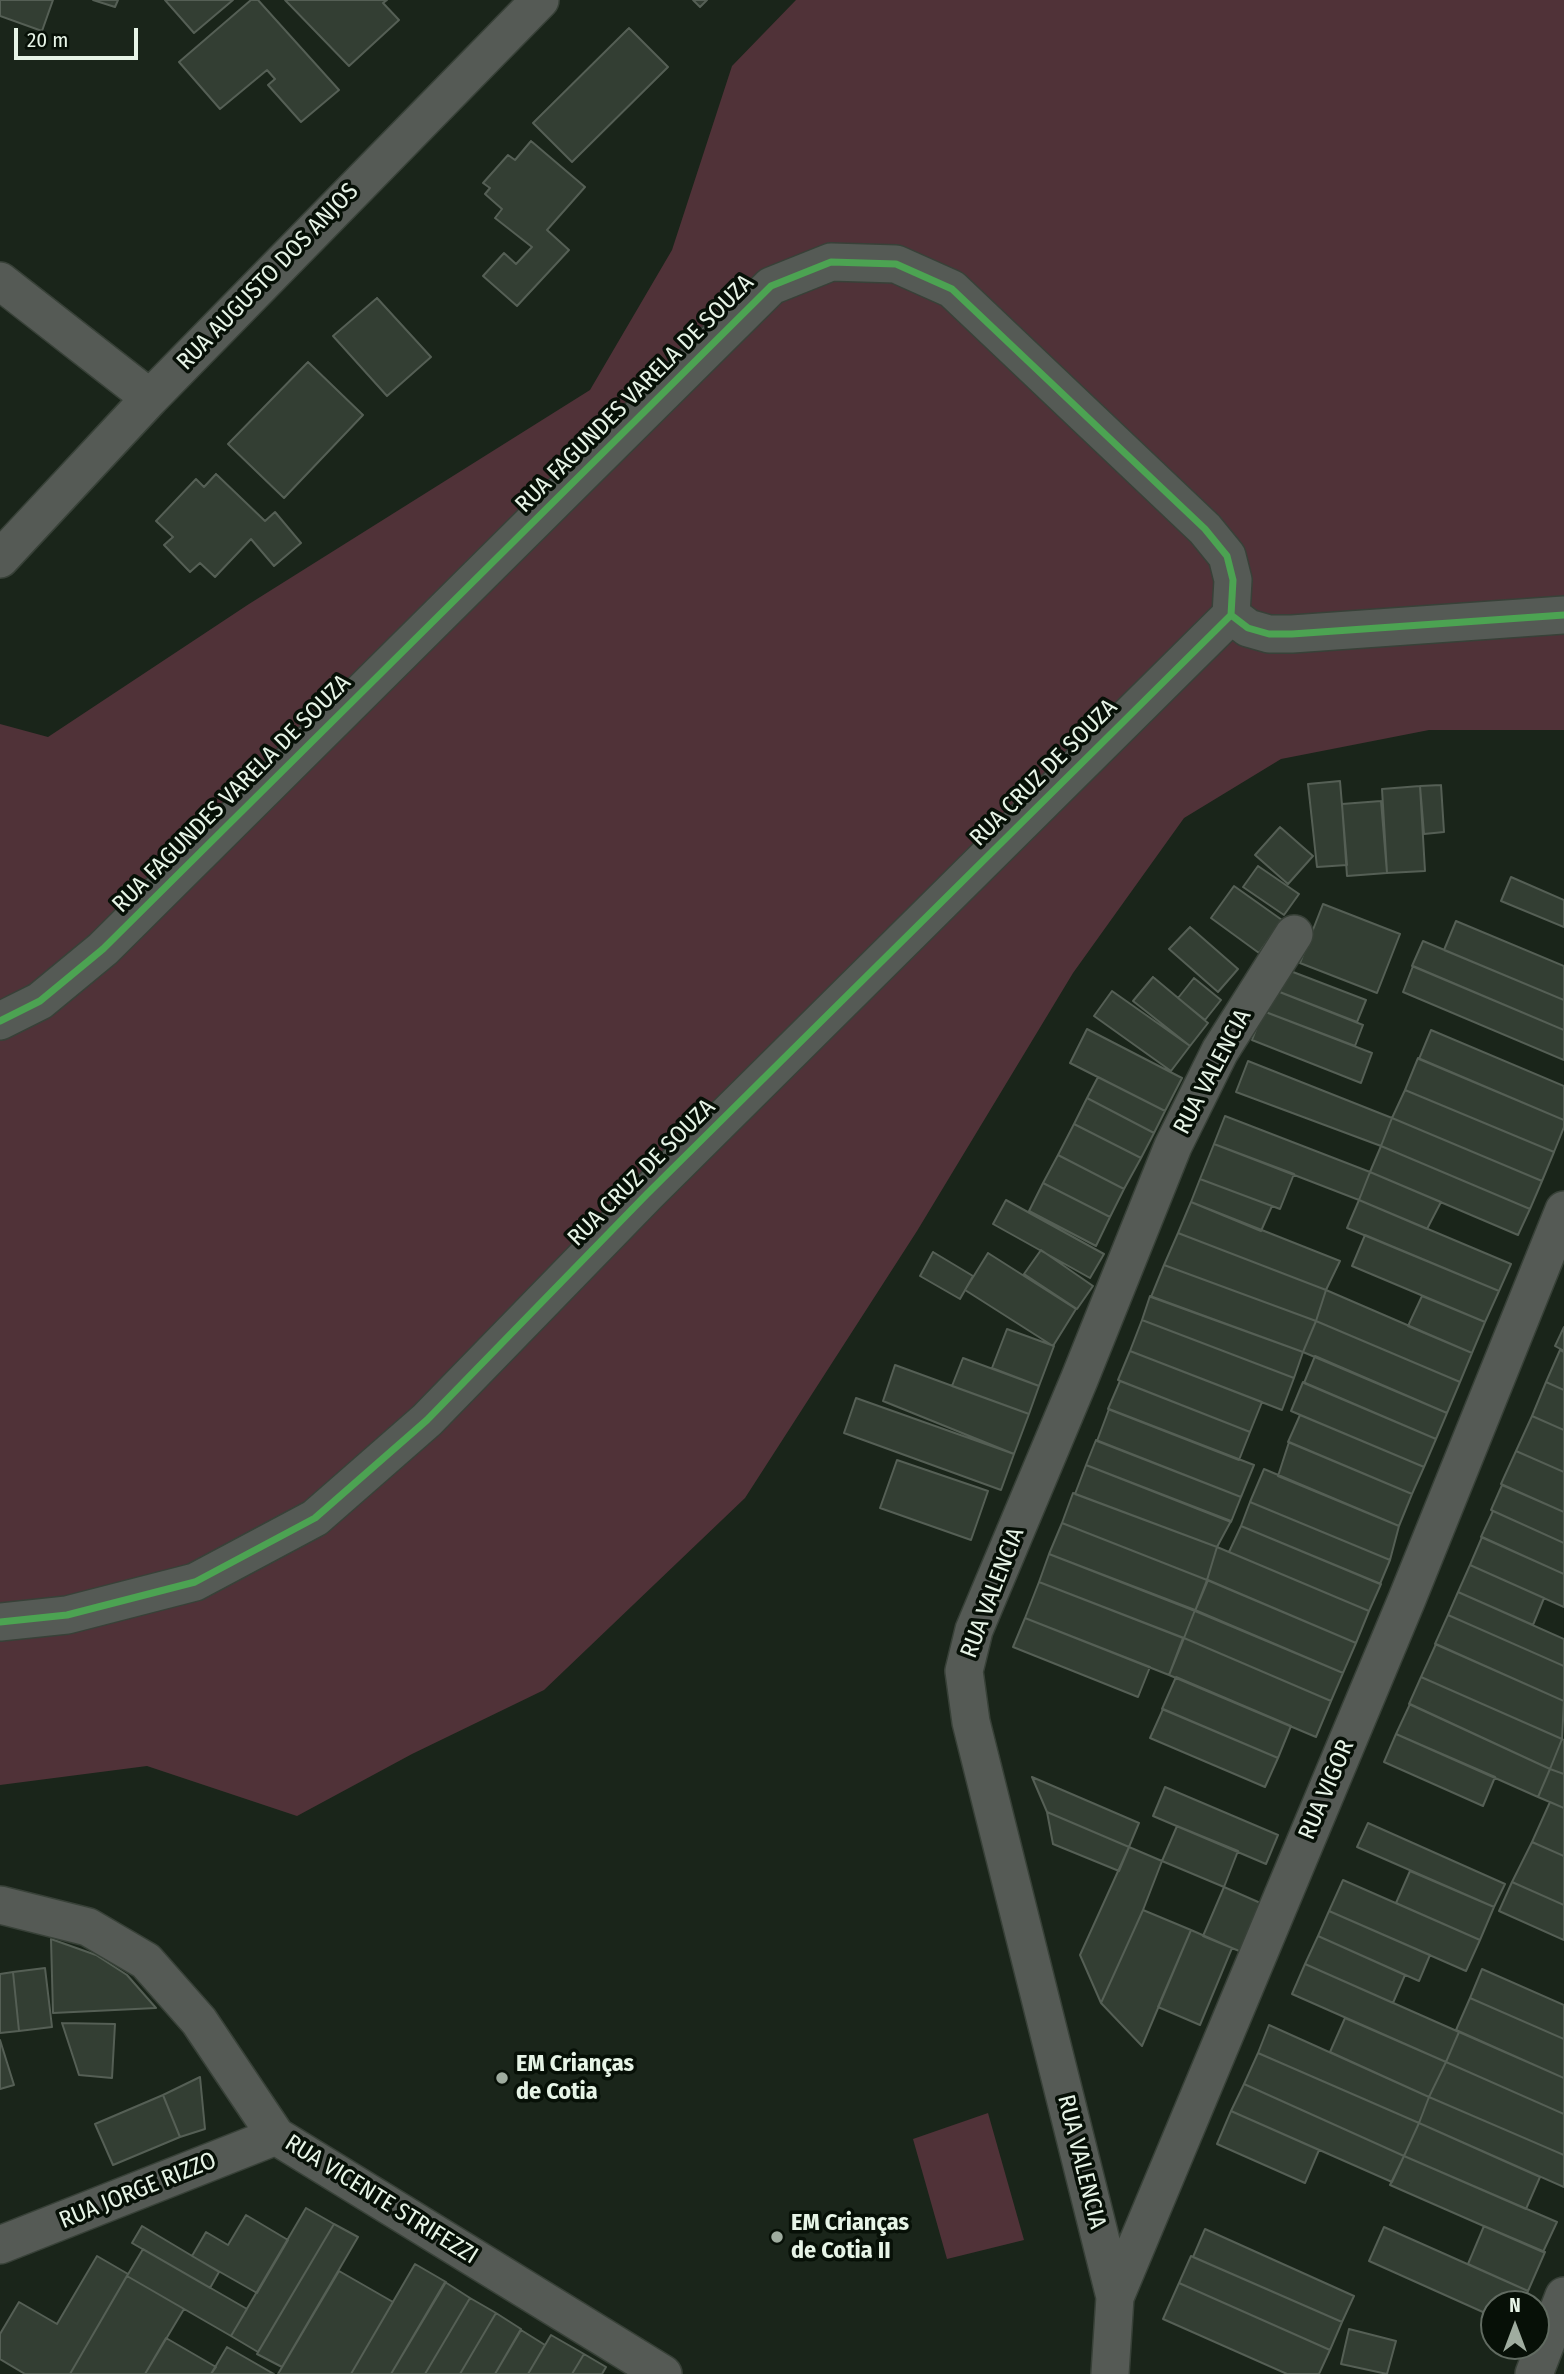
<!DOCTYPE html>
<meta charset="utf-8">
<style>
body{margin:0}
#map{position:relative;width:1564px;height:2374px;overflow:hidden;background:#1a251a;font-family:"Fira Sans Condensed",sans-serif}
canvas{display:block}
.north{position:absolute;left:1480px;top:2290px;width:70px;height:70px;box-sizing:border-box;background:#071007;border:2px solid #616b61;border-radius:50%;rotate:0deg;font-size:19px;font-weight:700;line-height:28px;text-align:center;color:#e7f4e7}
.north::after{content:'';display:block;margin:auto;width:24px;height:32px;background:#9fac9f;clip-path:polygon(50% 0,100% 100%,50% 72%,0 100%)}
.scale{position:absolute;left:14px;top:28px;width:124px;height:32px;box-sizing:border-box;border:4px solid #e7f4e7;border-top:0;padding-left:9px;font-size:21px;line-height:24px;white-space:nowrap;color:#e7f4e7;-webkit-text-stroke:5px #071007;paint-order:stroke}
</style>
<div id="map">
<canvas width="1564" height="2374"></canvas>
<div class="north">N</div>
<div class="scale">20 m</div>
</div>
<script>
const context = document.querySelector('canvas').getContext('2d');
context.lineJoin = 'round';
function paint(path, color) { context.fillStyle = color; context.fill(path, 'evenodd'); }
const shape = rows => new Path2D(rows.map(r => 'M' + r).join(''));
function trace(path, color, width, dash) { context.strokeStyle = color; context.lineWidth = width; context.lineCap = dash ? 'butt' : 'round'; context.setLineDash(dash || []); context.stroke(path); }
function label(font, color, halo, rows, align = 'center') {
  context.font = font + ' "Fira Sans Condensed",sans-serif'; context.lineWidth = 7; context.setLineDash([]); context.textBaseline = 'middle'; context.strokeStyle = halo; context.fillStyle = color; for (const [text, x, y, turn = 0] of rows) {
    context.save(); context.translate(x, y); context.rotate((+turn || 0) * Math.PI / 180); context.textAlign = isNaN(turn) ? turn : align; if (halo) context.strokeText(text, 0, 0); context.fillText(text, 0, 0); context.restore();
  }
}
paint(shape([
 [796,0,1564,0,1564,730,1429,730,1281,759,1184,818,1073,973,917,1231,745,1498,544,1690,412,1754,297,1816,147,1766,0,1785,0,724,48,737,249,604,590,390,672,250,732,66],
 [988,2113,1024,2240,947,2259,913,2139]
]), '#503238');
const building = shape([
 [0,0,53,0,42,31,0,16,0,0],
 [93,0,118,0,115,7,93,0],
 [165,0,233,0,194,33,165,0],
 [251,0,258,0,339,90,301,122,268,85,275,79,267,70,220,109,179,62,251,0],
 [285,0,387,0,383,3,399,20,349,66,285,0],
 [693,0,707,0,700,7,693,0],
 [629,28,668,67,572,162,533,123,629,28],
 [531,141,585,187,547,230,569,250,517,306,483,276,504,253,516,264,532,247,495,218,502,209,485,194,490,188,483,183,508,155,515,160,531,141],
 [377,298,431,357,387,396,333,336,377,298],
 [308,362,363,415,284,498,228,444,308,362],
 [216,474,265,521,275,512,301,543,274,566,251,539,215,577,200,563,190,572,164,545,173,537,156,521,196,479,204,487,216,474],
 [1340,781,1347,865,1317,867,1308,784,1340,781],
 [1441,785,1444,832,1424,834,1420,786,1441,785],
 [1420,786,1425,871,1387,873,1382,789,1420,786],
 [1381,801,1387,873,1347,876,1342,804,1381,801],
 [1280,827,1313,856,1288,884,1255,855,1280,827],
 [1258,866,1299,894,1284,915,1243,887,1258,866],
 [1511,877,1564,900,1564,927,1501,901,1511,877],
 [1234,886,1282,920,1259,953,1211,918,1234,886],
 [1323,904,1400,934,1377,993,1300,963,1323,904],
 [1456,921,1564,966,1564,1000,1444,950,1456,921],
 [1190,927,1238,969,1218,992,1169,949,1190,927],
 [1423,941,1564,1000,1564,1030,1412,966,1423,941],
 [1413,966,1564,1030,1564,1060,1403,992,1413,966],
 [1280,967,1366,1000,1357,1022,1272,989,1280,967],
 [1153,977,1208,1023,1190,1046,1133,1001,1153,977],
 [1194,978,1221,1000,1205,1020,1178,998,1194,978],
 [1272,989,1363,1025,1355,1046,1263,1011,1272,989],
 [1112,991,1190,1046,1171,1071,1094,1016,1112,991],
 [1263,1011,1372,1053,1361,1083,1252,1040,1263,1011],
 [1087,1029,1182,1078,1165,1111,1070,1063,1087,1029],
 [1431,1030,1564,1086,1564,1120,1419,1059,1431,1030],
 [1418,1058,1564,1120,1564,1127,1554,1152,1405,1090,1418,1058],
 [1248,1061,1392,1118,1381,1146,1236,1092,1248,1061],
 [1098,1077,1165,1111,1154,1133,1087,1098,1098,1077],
 [1405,1090,1554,1152,1542,1181,1392,1118,1405,1090],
 [1087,1098,1154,1133,1141,1158,1074,1124,1087,1098],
 [1225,1116,1370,1172,1359,1200,1214,1144,1225,1116],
 [1392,1118,1542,1181,1530,1209,1381,1146,1392,1118],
 [1074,1124,1141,1158,1124,1189,1058,1155,1074,1124],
 [1214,1144,1294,1174,1280,1209,1200,1179,1214,1144],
 [1381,1146,1530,1209,1518,1235,1370,1172,1381,1146],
 [1058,1155,1124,1189,1110,1217,1043,1183,1058,1155],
 [1370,1172,1441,1202,1427,1229,1359,1200,1370,1172],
 [1200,1179,1272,1206,1261,1231,1191,1202,1200,1179],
 [1043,1183,1110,1217,1096,1246,1029,1211,1043,1183],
 [1006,1200,1104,1254,1090,1278,993,1224,1006,1200],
 [1359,1200,1511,1264,1499,1291,1347,1228,1359,1200],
 [1191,1202,1340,1261,1326,1290,1178,1233,1191,1202],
 [1178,1233,1326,1290,1316,1321,1164,1265,1178,1233],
 [1365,1235,1499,1291,1485,1322,1352,1266,1365,1235],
 [1041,1250,1093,1286,1077,1309,1024,1274,1041,1250],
 [933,1252,973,1276,960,1299,920,1276,933,1252],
 [988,1253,1076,1309,1053,1346,965,1290,988,1253],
 [1164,1265,1316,1321,1303,1352,1151,1297,1164,1265],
 [1326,1290,1472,1353,1460,1382,1316,1321,1326,1290],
 [1150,1296,1303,1352,1294,1378,1142,1320,1150,1296],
 [1422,1296,1485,1322,1472,1353,1408,1326,1422,1296],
 [1142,1320,1294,1378,1282,1410,1130,1351,1142,1320],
 [1316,1321,1460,1382,1447,1413,1303,1352,1316,1321],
 [1564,1327,1564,1351,1555,1346,1564,1327],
 [1007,1329,1054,1346,1039,1386,992,1368,1007,1329],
 [1560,1350,1564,1352,1564,1390,1546,1382,1560,1350],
 [1130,1351,1262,1402,1250,1432,1118,1380,1130,1351],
 [1315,1356,1447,1413,1436,1439,1304,1383,1315,1356],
 [963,1358,1039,1386,1029,1414,952,1386,963,1358],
 [895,1365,1029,1414,1014,1454,883,1401,895,1365],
 [1120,1381,1250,1432,1239,1460,1108,1409,1120,1381],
 [1303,1382,1436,1439,1424,1467,1291,1411,1303,1382],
 [1546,1382,1564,1390,1564,1430,1532,1416,1546,1382],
 [856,1398,1014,1454,1001,1490,844,1433,856,1398],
 [1109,1409,1254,1465,1241,1497,1097,1441,1109,1409],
 [1300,1415,1424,1467,1412,1494,1288,1442,1300,1415],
 [1532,1416,1564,1430,1564,1472,1516,1451,1532,1416],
 [1096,1440,1241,1497,1231,1522,1086,1465,1096,1440],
 [1289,1442,1412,1494,1399,1526,1278,1476,1289,1442],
 [1516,1451,1564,1472,1564,1512,1501,1484,1516,1451],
 [897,1460,988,1491,971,1540,880,1508,897,1460],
 [1086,1465,1231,1521,1217,1547,1075,1494,1086,1465],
 [1264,1469,1399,1526,1390,1560,1250,1502,1264,1469],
 [1502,1485,1564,1512,1564,1543,1491,1510,1502,1485],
 [1073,1493,1217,1547,1207,1580,1062,1523,1073,1493],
 [1250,1502,1390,1560,1380,1584,1241,1526,1250,1502],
 [1493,1511,1564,1543,1564,1574,1481,1537,1493,1511],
 [1062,1523,1207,1580,1195,1611,1049,1554,1062,1523],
 [1241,1526,1381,1584,1369,1611,1229,1552,1241,1526],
 [1482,1537,1564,1574,1564,1607,1470,1565,1482,1537],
 [1217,1547,1369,1611,1356,1643,1207,1580,1217,1547],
 [1049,1554,1195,1610,1184,1638,1039,1582,1049,1554],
 [1470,1565,1544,1598,1533,1625,1458,1592,1470,1565],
 [1208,1580,1356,1643,1343,1673,1195,1611,1208,1580],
 [1039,1582,1183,1638,1169,1675,1025,1618,1039,1582],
 [1458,1592,1564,1639,1564,1666,1448,1615,1458,1592],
 [1195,1610,1343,1673,1331,1701,1184,1638,1195,1610],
 [1448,1615,1564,1666,1564,1701,1435,1644,1448,1615],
 [1025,1618,1150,1667,1138,1697,1013,1647,1025,1618],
 [1184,1638,1331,1701,1316,1737,1169,1675,1184,1638],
 [1436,1644,1564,1701,1562,1739,1421,1677,1436,1644],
 [1176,1677,1291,1726,1278,1758,1162,1709,1176,1677],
 [1421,1677,1562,1739,1550,1769,1409,1704,1421,1677],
 [1410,1704,1550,1769,1538,1797,1396,1734,1410,1704],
 [1163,1709,1278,1758,1265,1787,1150,1738,1163,1709],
 [1396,1734,1495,1777,1483,1806,1384,1762,1396,1734],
 [1562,1739,1564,1740,1564,1774,1550,1769,1562,1739],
 [1550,1769,1564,1774,1564,1808,1538,1797,1550,1769],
 [1032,1777,1139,1823,1129,1847,1047,1812,1032,1777],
 [1165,1787,1278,1835,1266,1864,1153,1816,1165,1787],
 [1550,1802,1564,1808,1564,1856,1532,1842,1550,1802],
 [1047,1812,1129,1847,1119,1871,1053,1844,1047,1812],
 [1368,1823,1505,1884,1494,1907,1357,1847,1368,1823],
 [1177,1826,1238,1851,1224,1887,1162,1861,1177,1826],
 [1532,1842,1564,1856,1564,1905,1512,1882,1532,1842],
 [1129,1847,1162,1861,1143,1910,1101,2003,1080,1955,1129,1847],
 [1410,1871,1494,1907,1480,1940,1396,1903,1410,1871],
 [1343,1880,1480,1940,1466,1971,1329,1911,1343,1880],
 [1512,1882,1564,1905,1564,1940,1499,1911,1512,1882],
 [1224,1887,1265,1905,1244,1953,1203,1936,1224,1887],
 [1143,1910,1191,1930,1142,2046,1101,2003,1143,1910],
 [1329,1911,1430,1955,1419,1981,1318,1936,1329,1911],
 [1191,1930,1232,1948,1200,2025,1158,2007,1191,1930],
 [1318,1936,1405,1975,1393,2003,1305,1964,1318,1936],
 [51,1939,96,1955,127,1975,156,2008,53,2013,51,1939],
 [1305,1964,1459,2032,1446,2062,1292,1994,1305,1964],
 [45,1968,52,2027,19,2031,13,1972,45,1968],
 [1482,1969,1564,2005,1564,2039,1470,1998,1482,1969],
 [13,1972,19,2031,0,2033,0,1974,13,1972],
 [1470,1998,1564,2039,1564,2078,1456,2030,1470,1998],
 [1345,2018,1446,2062,1429,2097,1330,2052,1345,2018],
 [62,2023,115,2024,112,2078,79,2075,62,2023],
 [1269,2025,1429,2097,1419,2123,1258,2053,1269,2025],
 [1459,2032,1564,2078,1564,2114,1446,2062,1459,2032],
 [0,2040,14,2085,0,2089,0,2040],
 [1258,2053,1419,2123,1404,2156,1244,2084,1258,2053],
 [1446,2062,1564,2114,1564,2155,1429,2097,1446,2062],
 [200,2077,205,2129,180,2137,163,2095,200,2077],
 [1244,2084,1404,2156,1392,2182,1231,2111,1244,2084],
 [163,2095,180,2137,113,2165,95,2124,163,2095],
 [1429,2097,1564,2155,1564,2187,1419,2123,1429,2097],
 [1231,2111,1319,2150,1305,2183,1217,2144,1231,2111],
 [1419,2123,1540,2177,1526,2209,1404,2156,1419,2123],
 [1404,2156,1557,2222,1543,2252,1390,2185,1404,2156],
 [306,2208,334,2224,258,2352,231,2336,306,2208],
 [246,2215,288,2240,257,2293,192,2256,206,2232,228,2245,246,2215],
 [334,2224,358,2237,282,2367,257,2354,334,2224],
 [142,2226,219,2272,210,2288,132,2243,142,2226],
 [1484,2226,1545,2252,1528,2291,1468,2264,1484,2226],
 [1384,2227,1528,2291,1522,2304,1494,2304,1494,2317,1369,2261,1384,2227],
 [1205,2229,1354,2296,1342,2322,1193,2257,1205,2229],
 [143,2249,247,2309,231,2336,127,2276,143,2249],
 [97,2256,128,2274,70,2374,25,2374,0,2359,0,2334,19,2302,57,2324,97,2256],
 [1191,2256,1342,2322,1330,2350,1179,2283,1191,2256],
 [415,2264,446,2282,391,2374,351,2374,415,2264],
 [339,2271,393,2302,351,2374,278,2374,339,2271],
 [127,2276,184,2309,145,2374,70,2374,127,2276],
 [445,2282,470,2298,425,2374,391,2374,445,2282],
 [1179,2283,1330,2350,1319,2374,1287,2374,1163,2319,1179,2283],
 [470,2298,496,2313,460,2374,425,2374,470,2298],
 [496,2313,521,2329,495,2374,460,2374,496,2313],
 [1349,2329,1396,2341,1387,2374,1341,2364,1349,2329],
 [521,2330,545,2345,528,2374,495,2374,521,2330],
 [551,2335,584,2354,572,2374,528,2374,551,2335],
 [166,2338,216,2367,211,2374,145,2374,166,2338],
 [227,2347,274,2374,211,2374,227,2347],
 [584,2354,606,2367,602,2374,572,2374,584,2354]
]);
paint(building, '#333e33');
trace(building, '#555f55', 2);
const minor = shape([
 [0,281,150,398],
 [0,559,150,398,540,0],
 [0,1021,40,1001,103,949,771,286,831,262,896,264,952,289,1205,529,1227,556,1233,580,1231,615,1248,628,1269,634,1292,634,1564,615],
 [0,1622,67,1615,195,1582,315,1518,427,1420,647,1194,1231,615],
 [0,1905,88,1927,146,1961,199,2021,276,2136,663,2374],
 [0,2245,276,2136],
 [1115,2297,971,1722,964,1671,974,1630,1079,1380,1173,1146,1220,1051,1294,934],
 [1110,2374,1115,2297,1407,1599,1564,1210],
 [1534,2374,1564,2296]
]);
trace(minor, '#384138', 40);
trace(minor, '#555a55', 37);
trace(shape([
 [0,1021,40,1001,103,949,771,286,831,262,896,264,952,289,1205,529,1227,556,1233,580,1231,615,1248,628,1269,634,1292,634,1564,615],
 [0,1622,67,1615,195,1582,315,1518,427,1420,647,1194,1231,615]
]), '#4ca352', 7);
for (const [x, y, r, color] of [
 [502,2078,7,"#9fac9f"],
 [777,2237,7,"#9fac9f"]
]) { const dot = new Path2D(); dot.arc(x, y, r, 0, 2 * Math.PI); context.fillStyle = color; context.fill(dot); trace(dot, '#071007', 2.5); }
label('24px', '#e7f4e7', '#071007', [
 ["RUA AUGUSTO DOS ANJOS",268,277,-46],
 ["RUA FAGUNDES VARELA DE SOUZA",635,394,-45],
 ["RUA CRUZ DE SOUZA",1044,773,-45],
 ["RUA FAGUNDES VARELA DE SOUZA",232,794,-45],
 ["RUA VALENCIA",1213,1072,-62],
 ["RUA CRUZ DE SOUZA",642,1173,-45],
 ["RUA VALENCIA",993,1593,-69],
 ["RUA VIGOR",1327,1790,-67],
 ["RUA VALENCIA",1081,2162,76],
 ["RUA JORGE RIZZO",138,2191,-22],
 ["RUA VICENTE STRIFEZZI",381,2200,32]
]);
label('bold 24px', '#e7f4e7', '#071007', [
 ["EM Crianças",516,2064],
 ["de Cotia",516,2092],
 ["EM Crianças",791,2223],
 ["de Cotia II",791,2251]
], 'left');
</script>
